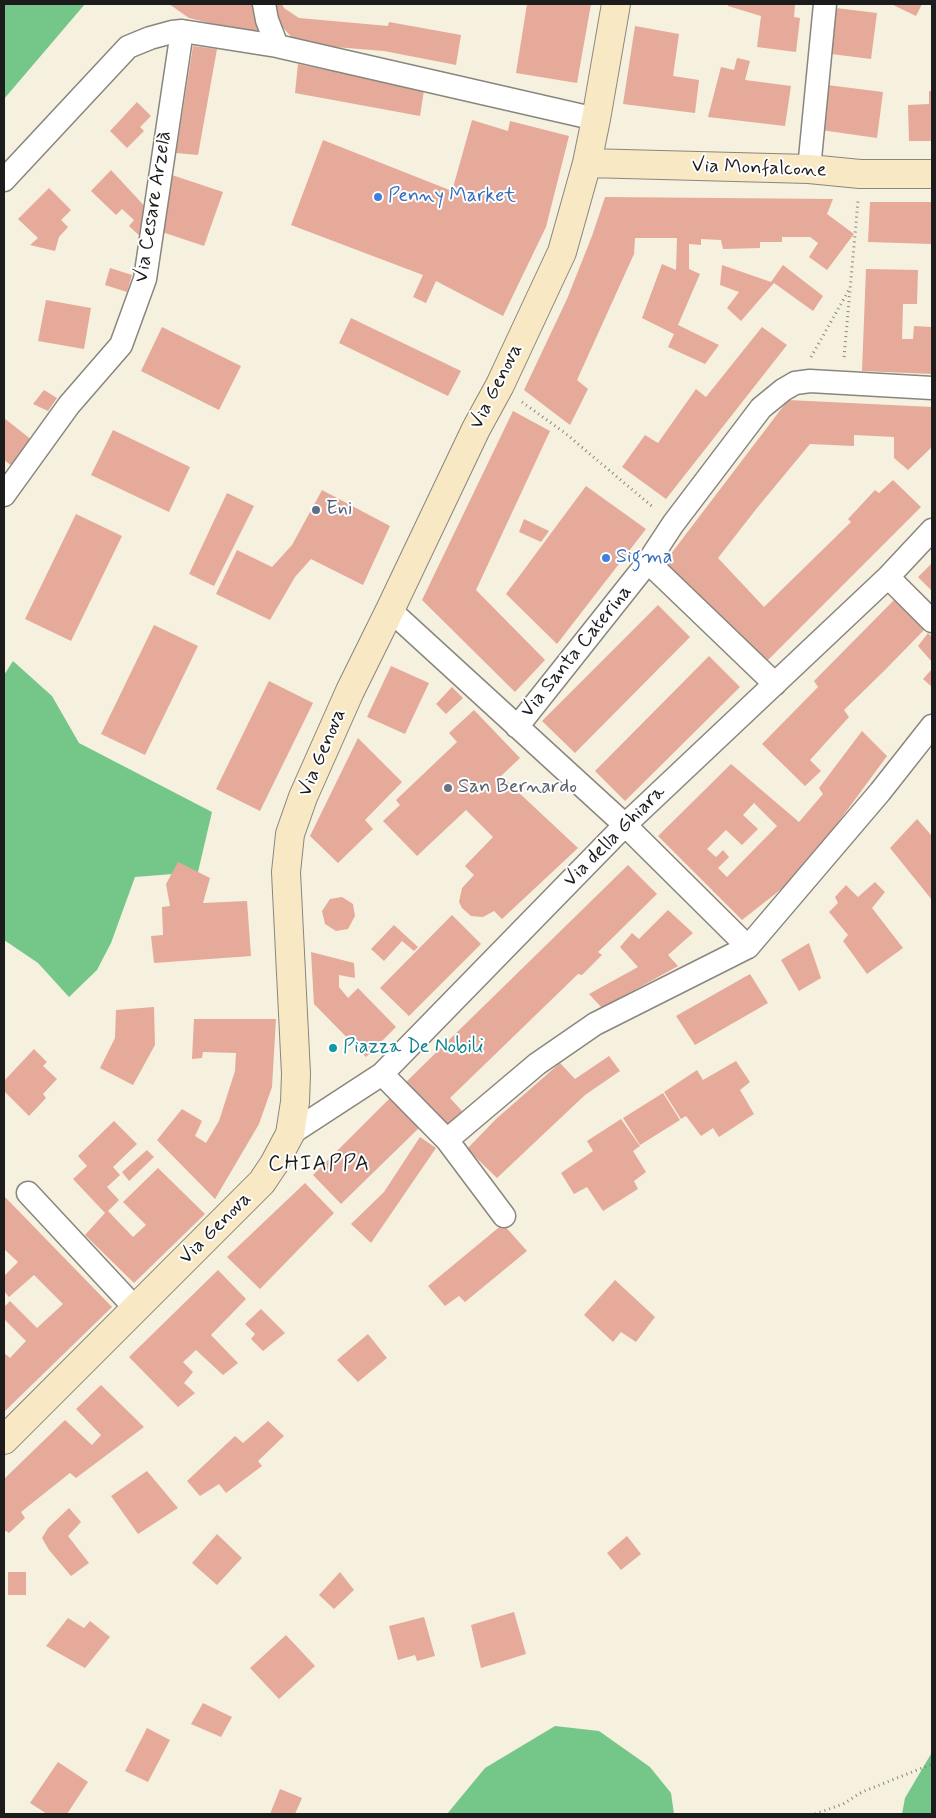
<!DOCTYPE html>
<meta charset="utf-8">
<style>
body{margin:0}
#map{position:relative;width:936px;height:1818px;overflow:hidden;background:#f6f0df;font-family:Mynerve,sans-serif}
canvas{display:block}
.frame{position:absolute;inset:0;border:5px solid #1c1c1c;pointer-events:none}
</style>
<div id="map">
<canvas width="936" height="1818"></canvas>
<div class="frame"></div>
</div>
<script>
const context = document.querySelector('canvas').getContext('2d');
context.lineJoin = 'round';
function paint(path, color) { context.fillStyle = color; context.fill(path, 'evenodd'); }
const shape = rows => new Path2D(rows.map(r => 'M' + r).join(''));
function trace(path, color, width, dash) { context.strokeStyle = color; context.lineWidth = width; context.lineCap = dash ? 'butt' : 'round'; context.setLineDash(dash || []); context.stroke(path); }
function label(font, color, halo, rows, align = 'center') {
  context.font = font + ' Mynerve,sans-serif'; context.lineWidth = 4; context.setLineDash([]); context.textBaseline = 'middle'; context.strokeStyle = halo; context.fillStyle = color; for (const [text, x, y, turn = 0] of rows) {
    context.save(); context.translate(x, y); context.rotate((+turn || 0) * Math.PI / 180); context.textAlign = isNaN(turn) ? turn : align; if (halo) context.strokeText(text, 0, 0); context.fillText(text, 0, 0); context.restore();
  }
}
paint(shape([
 [4,4,85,4,4,99],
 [13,661,52,696,79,743,212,812,198,872,135,877,111,943,97,970,69,997,38,963,4,940,4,675],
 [555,1726,599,1731,650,1767,671,1793,674,1814,447,1814,485,1768],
 [931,1754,932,1754,932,1814,902,1814,905,1798]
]), '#75c789');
paint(shape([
 [169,4,252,4,261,18,262,36,189,18],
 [271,4,282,4,284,8,299,18,388,26,389,22,461,35,456,65,384,51,298,44,275,19],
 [527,4,591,4,577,83,516,73],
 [728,4,795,5,794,17,800,18,796,52,757,47,761,16,728,6],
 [891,4,922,4,916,16],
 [836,8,877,13,871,59,831,54],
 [635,26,679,34,673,76,699,80,695,113,623,104],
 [193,46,217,49,198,155,176,153],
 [737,58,750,61,745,80,791,86,785,126,708,117,721,67,734,70],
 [298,64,424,90,420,116,295,93],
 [827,85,883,92,877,138,821,130],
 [929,91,932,91,932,141,909,141,908,105,929,104],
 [137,102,151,116,140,127,144,131,127,148,110,131],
 [472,120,508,131,510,121,569,136,546,227,503,316,436,281,426,303,413,297,423,275,291,225,323,140,452,191],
 [111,170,150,212,144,240,129,226,134,220,122,209,116,215,91,191],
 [172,175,223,192,204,246,162,232],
 [49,188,71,210,61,220,68,227,59,237,55,251,30,245,38,238,18,219],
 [605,197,833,199,827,214,854,234,827,270,809,257,818,243,810,237,782,237,782,242,760,242,760,248,723,249,721,240,701,239,701,245,689,244,689,269,700,274,678,325,719,345,705,364,668,347,674,334,642,318,662,264,676,270,677,238,635,238,634,254,577,380,588,389,570,425,524,390,567,299,592,236],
 [870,202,932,202,932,244,868,242],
 [722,265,771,282,783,265,823,296,813,311,774,283,741,321,727,308,739,292,720,285],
 [110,268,132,275,127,292,105,285],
 [866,269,918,270,917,304,903,304,902,339,913,339,914,326,932,327,932,374,862,371],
 [46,300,91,308,84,349,38,341],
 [351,318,461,371,448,396,339,343],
 [162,327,241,366,219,410,141,371],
 [762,327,787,345,666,499,622,467,645,435,658,443,696,389,706,397],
 [44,390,57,398,48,411,33,404],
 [788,400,932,407,932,447,908,470,894,458,894,437,854,435,854,446,810,444,757,508,718,558,764,607,851,522,848,519,875,490,879,493,893,480,921,507,765,663,664,563],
 [513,411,550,431,476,590,545,660,515,692,422,600],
 [4,418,32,440,12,466,4,460],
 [113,430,190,467,169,512,91,475],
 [586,486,646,529,557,644,506,594],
 [322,490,390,526,363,585,311,559,295,577,270,620,216,594,237,550,272,567,292,545],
 [227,493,254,506,214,586,189,574],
 [76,514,122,536,71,641,25,619],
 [524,519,549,531,541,542,519,532],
 [932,563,932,591,918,577],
 [894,600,924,630,885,670,844,710,849,717,810,760,821,771,805,786,762,744,818,687,814,681],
 [658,605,690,637,575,753,542,721],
 [154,625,198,646,145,755,101,734],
 [928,633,932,637,932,662,918,646],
 [709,656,740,687,625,801,595,771],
 [391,666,429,683,405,734,367,717],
 [932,669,932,687,923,679],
 [269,681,313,703,260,811,216,789],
 [452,687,463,698,446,714,436,704],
 [474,710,520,758,501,776,578,848,502,919,494,911,483,917,471,916,462,908,459,902,462,888,474,875,465,866,493,837,466,810,417,856,383,821,400,805,396,800,457,742,449,733],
 [862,731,887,756,823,843,789,883,742,920,658,836,731,764,799,822,823,794,819,788],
 [754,803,777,826,727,877,718,868,729,857,723,850,716,857,707,849,726,830,742,845,758,829,743,815],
 [358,738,402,782,365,820,373,829,338,863,310,836],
 [917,819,932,836,932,900,890,848],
 [178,862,210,878,203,903,247,901,251,956,154,963,151,936,163,935,162,907,170,906,166,884],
 [628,865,657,894,598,952,602,955,582,975,578,974,450,1098,462,1111,451,1129,405,1083],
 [875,882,885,892,872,908,903,948,867,974,843,941,848,935,829,912,838,903,835,897,846,885,858,897],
 [342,897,353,904,355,916,348,929,336,931,325,924,322,911,330,899],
 [668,910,693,933,668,955,678,966,602,1008,589,994,638,967,620,947,632,933,639,939],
 [452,915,481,944,409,1016,380,988],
 [394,925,418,947,414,951,402,941,384,961,371,949],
 [809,943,821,978,799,991,781,960],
 [311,952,354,963,355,978,339,975,339,987,348,998,358,988,396,1027,366,1057,314,1004],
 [750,974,768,1003,695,1045,676,1016],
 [154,1007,155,1045,133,1085,100,1068,115,1038,116,1010],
 [194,1019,276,1019,272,1087,259,1124,215,1199,157,1140,182,1109,202,1121,195,1136,206,1143,219,1121,235,1071,236,1053,203,1052,202,1058,192,1059],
 [34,1049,47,1062,43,1066,57,1079,43,1094,46,1098,29,1116,4,1091,4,1081],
 [609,1056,620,1071,585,1095,497,1178,467,1149,496,1119,560,1063,575,1079],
 [736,1061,750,1082,740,1090,754,1114,719,1137,713,1128,701,1136,686,1116,681,1119,664,1092,697,1070,703,1080],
 [663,1093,680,1120,640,1145,623,1118],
 [391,1097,420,1127,341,1204,313,1175],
 [621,1119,640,1146,633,1151,646,1172,634,1181,638,1189,603,1211,587,1187,574,1194,561,1173,593,1151,587,1141],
 [114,1121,137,1144,113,1167,120,1175,107,1187,119,1200,108,1211,133,1237,146,1225,123,1202,158,1168,205,1214,134,1283,85,1235,105,1213,73,1179,87,1166,78,1156],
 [420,1137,436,1148,371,1243,351,1224,384,1192],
 [147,1150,154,1157,129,1181,122,1172],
 [305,1183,334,1213,260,1289,227,1257],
 [4,1196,112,1307,4,1412,4,1353,10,1358,26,1341,4,1319,4,1307,10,1301,37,1328,63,1304,34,1275,9,1297,4,1291,4,1276,18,1262,4,1249],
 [503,1224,527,1251,465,1302,459,1296,445,1306,428,1286],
 [218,1270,246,1299,211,1335,238,1363,223,1375,196,1350,183,1362,193,1372,184,1383,195,1393,178,1407,129,1357],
 [615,1280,655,1317,636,1342,621,1332,613,1342,584,1315],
 [261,1309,285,1333,263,1351,251,1339,255,1334,245,1324],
 [368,1334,387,1358,358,1382,337,1360],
 [101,1385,144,1427,76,1478,70,1473,31,1504,21,1512,25,1518,9,1533,4,1530,4,1479,65,1420,92,1445,101,1435,76,1409],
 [268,1421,284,1436,258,1461,262,1466,226,1493,219,1484,200,1496,187,1481,235,1436,243,1443],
 [147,1471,178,1508,138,1534,111,1496],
 [69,1508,81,1522,68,1536,89,1563,71,1576,49,1550,42,1538,48,1528],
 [217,1534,242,1558,217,1585,192,1563],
 [627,1536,641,1554,621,1570,607,1553],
 [8,1572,26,1572,26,1595,8,1595],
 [340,1572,354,1590,334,1609,319,1595],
 [514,1612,526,1654,481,1668,471,1625],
 [424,1617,435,1656,417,1661,415,1655,398,1660,389,1626],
 [68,1618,84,1628,90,1621,110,1637,85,1668,46,1646],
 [286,1635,315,1666,279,1699,250,1668],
 [203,1703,232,1717,221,1737,191,1724],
 [147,1728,170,1740,148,1782,125,1771],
 [58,1762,88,1782,67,1814,47,1814,30,1803],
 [280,1789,302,1798,295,1814,270,1814]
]), '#e5aa9a');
const street = shape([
 [264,4,267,20,277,46],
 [809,169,825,4],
 [4,180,128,47,150,38,172,32,182,31],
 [4,495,69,405,121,345,145,279,182,31,277,46,596,119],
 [648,562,775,684],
 [888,577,932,621],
 [390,610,625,825,748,947],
 [517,727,648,562,673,524,761,408,783,390,795,383,810,381,932,388],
 [382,1074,447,1140,504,1216],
 [290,1134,382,1074,625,825,888,577,932,530],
 [447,1140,537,1064,595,1024,748,947,880,792,932,726],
 [28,1193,136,1309]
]);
const secondary = shape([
 [587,163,809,169,860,174,932,174],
 [4,1440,262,1182,274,1164,290,1134,295,1102,296,1074,286,872,290,834,303,797,350,691,390,610,476,429,500,385,562,252,587,163,596,119,616,4]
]);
trace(street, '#89867e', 25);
trace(secondary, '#89867e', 30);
trace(shape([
 [811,357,850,288],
 [844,357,858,201],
 [522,402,565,433,654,508],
 [815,1814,843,1804,862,1792,932,1764]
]), '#89867e', 3, [1, 4]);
trace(street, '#fff', 22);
trace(secondary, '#f8e8c3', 28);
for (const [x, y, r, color] of [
 [378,197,5,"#3f7fe0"],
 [316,510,5,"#5c6f8a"],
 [606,558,5,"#3f7fe0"],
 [448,788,5,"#6b7280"],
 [333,1048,5,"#0f9aa8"]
]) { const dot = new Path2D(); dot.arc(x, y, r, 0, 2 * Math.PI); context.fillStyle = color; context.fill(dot); trace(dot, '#fff', 2); }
label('20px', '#1c1c1c', '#fff', [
 ["Via Monfalcone",759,169,2],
 ["Via Cesare Arzelà",154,207,-81],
 ["Via Genova",497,387,-63],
 ["Via Santa Caterina",577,652,-51],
 ["Via Genova",323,753,-67],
 ["Via della Ghiara",615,837,-45],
 ["Via Genova",216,1229,-45]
]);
label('20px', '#366cbe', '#fff', [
 ["Penny Market",388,197],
 ["Sigma",616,558]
], 'left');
label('20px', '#4e5e75', '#fff', [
 ["Eni",326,510]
], 'left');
label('20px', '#5b616d', '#fff', [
 ["San Bernardo",458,788]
], 'left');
label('20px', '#0d838f', '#fff', [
 ["Piazza De Nobili",343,1048]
], 'left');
context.letterSpacing = '1px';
label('22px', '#1c1c1c', '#fff', [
 ["CHIAPPA",319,1165]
]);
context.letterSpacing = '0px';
</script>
